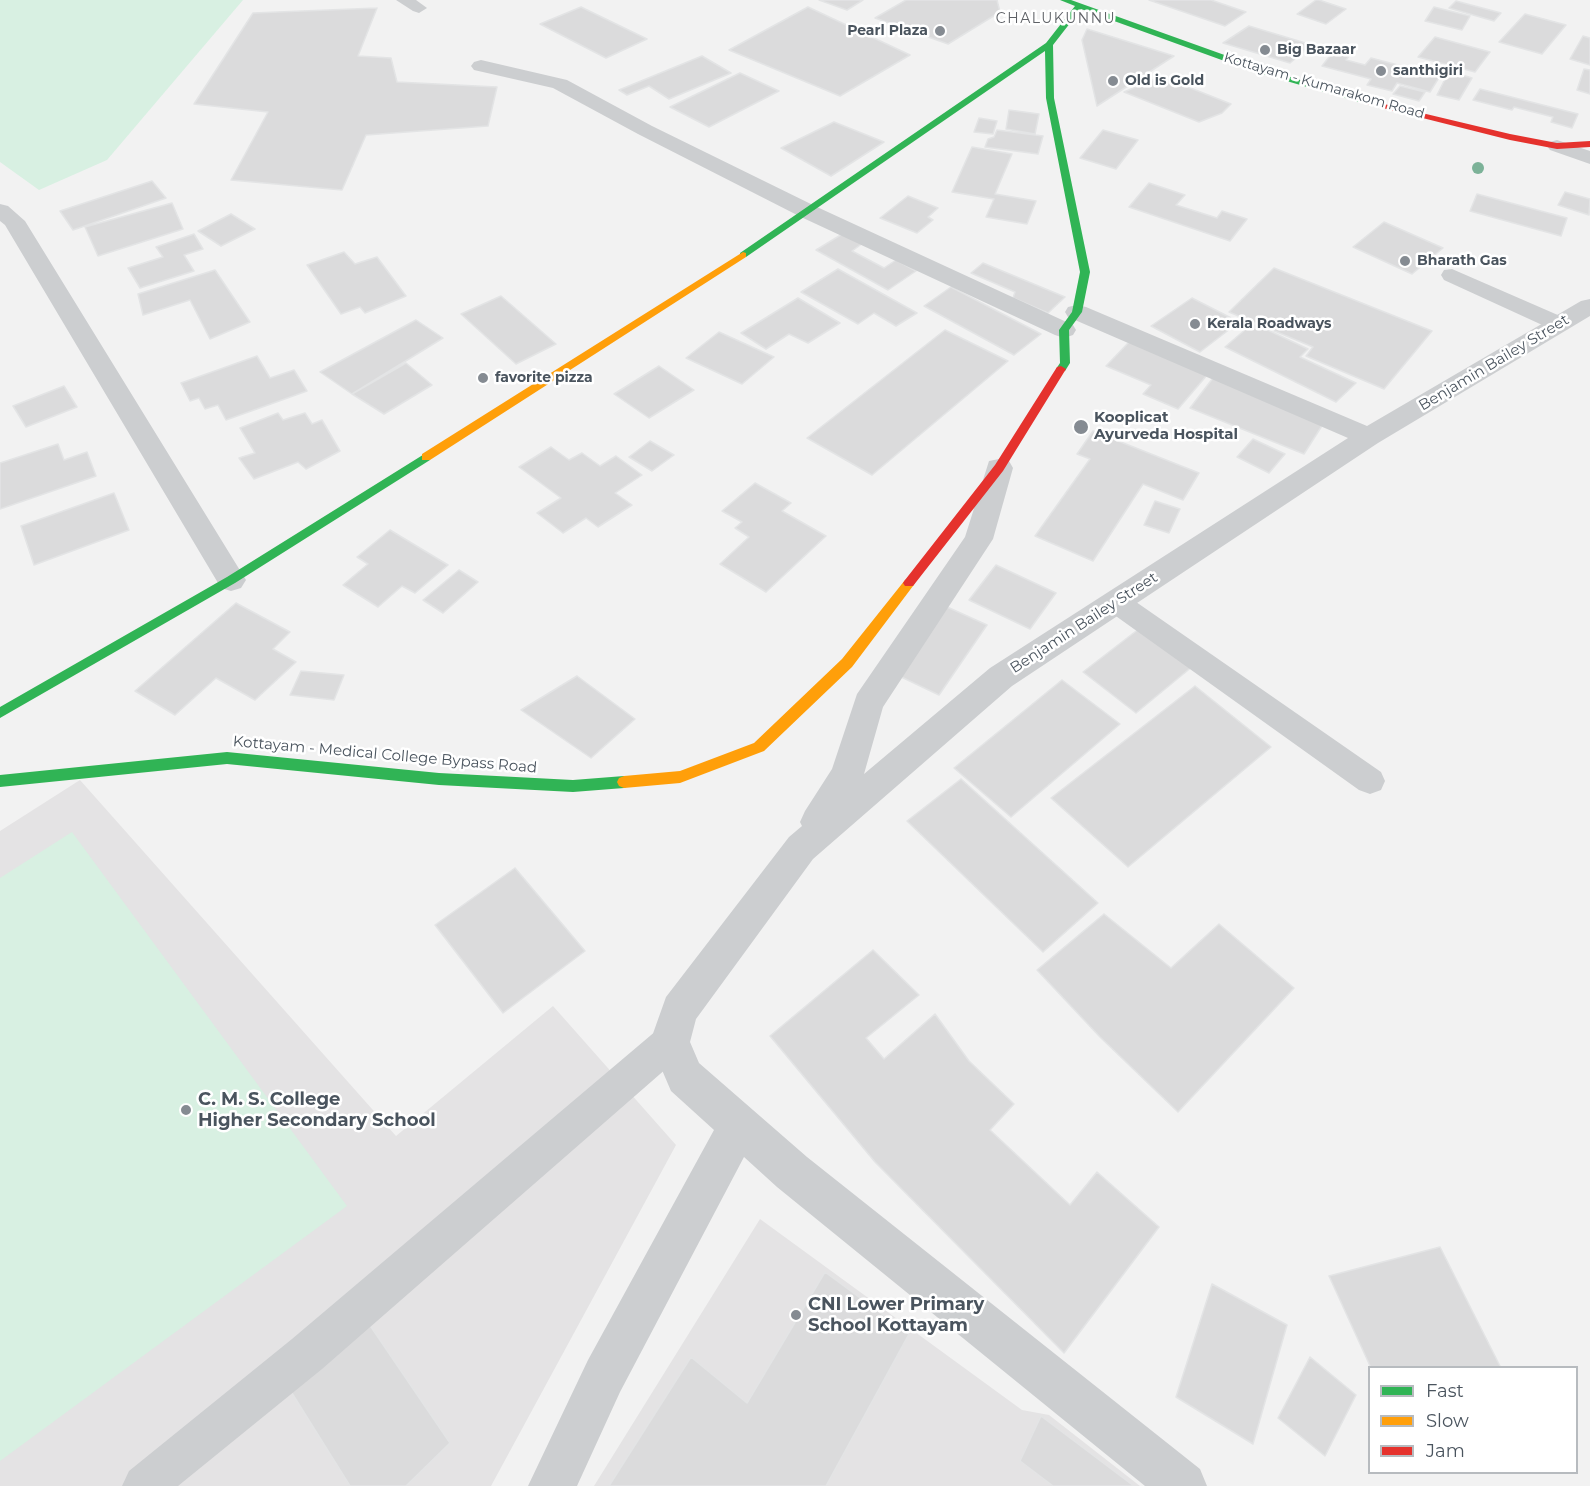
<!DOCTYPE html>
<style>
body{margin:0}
#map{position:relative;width:1590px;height:1486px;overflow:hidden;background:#f2f2f2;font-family:Montserrat,sans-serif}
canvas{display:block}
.legend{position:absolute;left:1368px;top:1366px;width:210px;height:108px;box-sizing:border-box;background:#fff;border:2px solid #b7bbbf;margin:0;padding:8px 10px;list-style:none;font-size:18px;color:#4a545e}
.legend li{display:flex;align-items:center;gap:12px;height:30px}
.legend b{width:30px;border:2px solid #b7bbbf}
</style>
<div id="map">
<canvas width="1590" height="1486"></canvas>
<ul class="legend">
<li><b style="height:8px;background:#30b455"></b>Fast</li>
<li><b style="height:8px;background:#ff9f0a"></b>Slow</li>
<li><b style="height:8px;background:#e5322d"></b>Jam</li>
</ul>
</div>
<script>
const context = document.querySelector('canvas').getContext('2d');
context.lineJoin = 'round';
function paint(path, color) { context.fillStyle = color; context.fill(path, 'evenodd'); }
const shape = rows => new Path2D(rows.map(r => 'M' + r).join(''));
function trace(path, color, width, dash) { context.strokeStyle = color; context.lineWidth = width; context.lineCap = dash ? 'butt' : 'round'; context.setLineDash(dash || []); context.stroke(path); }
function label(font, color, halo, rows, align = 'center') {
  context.font = font + ' Montserrat,sans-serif'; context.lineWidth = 5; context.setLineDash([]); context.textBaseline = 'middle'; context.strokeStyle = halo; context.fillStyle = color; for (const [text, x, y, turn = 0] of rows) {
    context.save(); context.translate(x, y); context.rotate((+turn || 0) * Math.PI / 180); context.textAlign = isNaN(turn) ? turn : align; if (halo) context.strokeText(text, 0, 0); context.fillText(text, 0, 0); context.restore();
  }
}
paint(shape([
 [80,780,396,1136,553,1006,676,1145,491,1486,0,1486,0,831],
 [760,1219,1022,1410,1049,1415,1140,1486,594,1486]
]), '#e4e3e4');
paint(shape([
 [0,0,243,0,107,160,39,190,0,162],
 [72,832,347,1206,0,1461,0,878]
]), '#d8f0e2');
const building = shape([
 [819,0,863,0,847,10,819,0],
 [906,0,997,0,1000,12,948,44,875,18,906,0],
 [1149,0,1211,0,1246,12,1225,26,1149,0],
 [1316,0,1319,0,1346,9,1326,24,1297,14,1316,0],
 [1456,1,1501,13,1494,21,1449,8,1456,1],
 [581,7,647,39,606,58,540,24,581,7],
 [808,7,910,55,840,96,729,50,808,7],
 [1434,7,1470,16,1462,30,1425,21,1434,7],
 [377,8,358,56,391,58,397,82,497,87,488,126,366,135,342,190,231,180,268,112,194,104,253,13,377,8],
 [1525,14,1566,25,1542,54,1499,42,1525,14],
 [1249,26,1312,45,1290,63,1223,43,1249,26],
 [1087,29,1174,56,1097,106,1082,40,1087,29],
 [1583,36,1590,38,1590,65,1570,59,1583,36],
 [1435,37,1490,52,1475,72,1418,57,1435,37],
 [1336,48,1352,52,1346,60,1365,65,1371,58,1440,76,1430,92,1397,83,1392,91,1367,85,1371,79,1322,66,1336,48],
 [702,56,731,73,669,99,649,86,627,95,619,90,702,56],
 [1584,69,1590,70,1590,94,1577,90,1584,69],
 [1449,71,1472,78,1459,100,1437,95,1449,71],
 [740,73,779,91,709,127,670,107,740,73],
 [1159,77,1188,87,1231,104,1222,113,1199,122,1124,92,1159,77],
 [1400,86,1425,92,1419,101,1393,94,1400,86],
 [1480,89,1578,114,1572,128,1551,122,1553,117,1514,107,1512,110,1473,100,1480,89],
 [1009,110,1039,114,1035,134,1006,129,1009,110],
 [979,118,997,121,993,134,974,132,979,118],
 [834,122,884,142,831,176,781,148,834,122],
 [997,130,1043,136,1038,154,985,147,988,139,994,137,997,130],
 [1103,130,1138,140,1116,169,1080,158,1103,130],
 [972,147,1012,154,995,194,1036,201,1027,224,986,217,994,199,952,192,972,147],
 [152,181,166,198,73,230,60,211,152,181],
 [1149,183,1185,195,1176,205,1217,218,1222,211,1247,219,1230,241,1129,207,1149,183],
 [1565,192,1590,199,1589,215,1558,205,1565,192],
 [1477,194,1567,218,1561,236,1470,211,1477,194],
 [908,196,938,208,928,217,933,220,917,233,880,218,908,196],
 [172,203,183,229,98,256,85,227,172,203],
 [231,214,255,229,221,246,198,231,231,214],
 [1384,222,1443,248,1412,274,1353,247,1384,222],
 [844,233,863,243,852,251,884,268,896,260,916,271,888,290,816,250,844,233],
 [194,234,203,249,184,255,194,271,140,288,128,268,163,257,156,247,194,234],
 [344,252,355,264,377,257,406,296,365,313,360,307,341,314,307,265,344,252],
 [983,263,1065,297,1048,313,1013,298,1015,292,971,273,983,263],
 [1274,268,1432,331,1384,389,1306,356,1313,347,1229,312,1274,268],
 [838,269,917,313,896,326,874,313,858,324,801,292,838,269],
 [215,270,250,322,210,339,190,300,143,315,138,294,215,270],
 [951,287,1041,334,1014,355,924,306,951,287],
 [501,296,556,344,516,364,461,314,501,296],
 [798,298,840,323,808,343,789,334,766,349,741,333,798,298],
 [1192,298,1239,322,1200,352,1151,326,1192,298],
 [416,320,443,338,352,394,320,372,416,320],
 [1253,323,1308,349,1300,357,1356,383,1336,402,1225,347,1253,323],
 [945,330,1008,361,872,475,807,438,945,330],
 [719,332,774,357,742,384,686,358,719,332],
 [1130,341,1208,374,1178,409,1143,394,1151,385,1106,366,1130,341],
 [257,356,270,378,294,370,307,391,226,420,218,405,205,409,199,398,190,401,181,383,257,356],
 [406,363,432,385,384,414,352,394,406,363],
 [659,366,694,390,649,418,614,394,659,366],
 [1213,378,1325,421,1304,454,1190,408,1213,378],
 [64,386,77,407,26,427,13,406,64,386],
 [278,413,283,420,305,413,312,424,322,420,340,451,306,469,298,462,254,479,239,458,255,453,240,428,278,413],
 [1093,431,1199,473,1183,500,1143,484,1093,561,1035,536,1090,459,1077,454,1093,431],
 [1253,439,1285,454,1269,473,1237,457,1253,439],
 [650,441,674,455,652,471,629,457,650,441],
 [58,444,64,460,87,452,96,476,0,509,0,463,58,444],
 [551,447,569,460,582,453,600,466,616,456,642,475,615,493,632,505,598,527,586,518,563,533,537,513,561,498,519,467,551,447],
 [755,483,791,503,782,511,826,536,766,592,720,564,749,537,735,528,742,522,722,511,755,483],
 [114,493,129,530,34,565,21,526,114,493],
 [1155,501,1180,509,1169,533,1144,525,1155,501],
 [390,530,448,565,415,593,402,586,378,607,343,585,368,564,357,557,390,530],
 [996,565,1056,593,1030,629,969,600,996,565],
 [459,570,478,582,443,613,423,600,459,570],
 [236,603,290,632,273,649,296,662,255,700,216,678,175,715,135,691,236,603],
 [945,606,987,625,939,695,895,674,945,606],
 [1140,628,1193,666,1136,713,1083,672,1140,628],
 [301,671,344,675,334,700,290,695,301,671],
 [577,676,635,719,591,758,521,710,577,676],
 [1062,680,1120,724,1011,817,954,768,1062,680],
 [1195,686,1271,747,1128,867,1051,798,1195,686],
 [961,779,1098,903,1043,952,907,821,961,779],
 [515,868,585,951,503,1013,435,925,515,868],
 [1104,914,1171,968,1219,924,1294,988,1178,1112,1100,1037,1037,970,1104,914],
 [873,950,919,995,866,1038,884,1059,935,1014,969,1061,1014,1104,990,1130,1070,1205,1097,1172,1159,1227,1064,1353,875,1162,770,1036,873,950],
 [1440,1247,1501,1368,1371,1368,1329,1276,1440,1247],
 [825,1272,909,1334,826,1486,609,1486,691,1357,747,1403,825,1272],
 [1212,1284,1287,1325,1253,1444,1176,1397,1212,1284],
 [367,1321,450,1443,406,1486,350,1486,290,1390,367,1321],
 [1310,1357,1356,1395,1325,1456,1278,1418,1310,1357],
 [1041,1416,1134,1486,1053,1486,1020,1461,1041,1416]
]);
paint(building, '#dbdbdc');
trace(building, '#e3e4e5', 1.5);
paint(shape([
 [396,0,416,0,427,8,419,13,413,11,396,0],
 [1452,269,1567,319,1570,324,1567,329,1559,331,1551,329,1444,280,1441,275,1444,270,1452,269],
 [1116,592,1126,595,1381,772,1385,781,1381,790,1370,794,1359,790,1106,609,1102,602,1106,595,1116,592],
 [670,1025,683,1030,688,1042,683,1054,322,1369,178,1486,122,1486,129,1471,292,1339,657,1030,670,1025]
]), '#ccced0');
paint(shape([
 [481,60,567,80,652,126,817,207,1073,325,1076,330,1073,335,1064,338,1055,335,801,217,638,134,553,88,474,70,471,66,474,62,481,60],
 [1557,140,1590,151,1590,164,1550,150,1547,146,1550,142,1557,140],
 [0,204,8,206,25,221,241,572,246,580,241,588,231,591,221,588,5,225,0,221,0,204],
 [1590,299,1590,316,1378,443,1012,686,813,859,696,1019,690,1042,699,1063,807,1157,1200,1469,1207,1486,1145,1486,777,1187,744,1157,620,1392,577,1486,528,1486,588,1360,714,1130,671,1091,650,1042,666,997,789,837,802,826,800,822,805,811,832,769,857,694,965,537,989,461,999,459,1009,461,1013,468,993,539,883,707,864,774,990,668,1348,438,1068,317,1065,312,1068,307,1077,305,1086,307,1367,426,1581,301,1590,299]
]), '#ccced0');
paint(shape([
 [1060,0,1071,0,1258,67,1366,100,1359,102,1252,71,1081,9,1053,45,1054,98,1090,272,1082,312,1069,330,1070,363,1065,371,1061,372,1056,369,1060,363,1059,330,1072,312,1080,272,1046,98,1045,51,746,257,740,257,740,253,1046,43,1075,6,1060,0],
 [426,453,430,454,430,460,235,583,0,718,0,707,227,577,426,453],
 [227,752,439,773,573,780,624,776,629,778,631,782,629,786,624,788,573,792,439,785,227,764,0,787,0,775,227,752]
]), '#30b455');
paint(shape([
 [743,252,746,253,746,257,430,460,422,460,422,454,743,252],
 [909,578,913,580,915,583,913,586,852,667,764,751,680,783,624,788,619,786,617,782,619,778,624,776,680,771,754,743,842,659,905,580,909,578]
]), '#ff9f0a');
paint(shape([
 [1359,98,1510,134,1557,143,1590,141,1590,147,1557,149,1510,140,1359,102,1359,98],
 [1061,366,1066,369,1003,471,913,586,905,586,903,583,905,580,995,465,1057,367,1061,366]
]), '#e5322d');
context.fillStyle = '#7cb298';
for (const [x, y] of [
 [1478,168]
]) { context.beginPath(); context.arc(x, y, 6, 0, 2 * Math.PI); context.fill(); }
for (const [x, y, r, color] of [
 [940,31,6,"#858b92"],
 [1265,50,6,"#858b92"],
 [1381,71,6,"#858b92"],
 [1113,81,6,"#858b92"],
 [1405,261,6,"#858b92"],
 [1195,324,6,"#858b92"],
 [483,378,6,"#858b92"],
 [1081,427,8,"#858b92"],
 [186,1110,6,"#858b92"],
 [796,1315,6,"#858b92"]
]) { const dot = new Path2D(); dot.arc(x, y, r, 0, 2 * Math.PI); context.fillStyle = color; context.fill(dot); trace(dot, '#fff', 2); }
context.letterSpacing = '1.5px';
label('14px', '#5e6166', '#fff', [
 ["CHALUKUNNU",1056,19]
]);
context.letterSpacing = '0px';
label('bold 14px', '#4a545e', '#fff', [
 ["Pearl Plaza",928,31,"right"],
 ["Big Bazaar",1277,50],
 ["santhigiri",1393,71],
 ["Old is Gold",1125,81],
 ["Bharath Gas",1417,261],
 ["Kerala Roadways",1207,324],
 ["favorite pizza",495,378]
], 'left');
label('14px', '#4a545e', '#fff', [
 ["Kottayam - Kumarakom Road",1324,86,16]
]);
label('15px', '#4a545e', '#fff', [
 ["Benjamin Bailey Street",1494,363,-31],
 ["Benjamin Bailey Street",1084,623,-33],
 ["Kottayam - Medical College Bypass Road",385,755,5]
]);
label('bold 15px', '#4a545e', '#fff', [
 ["Kooplicat",1094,418],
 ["Ayurveda Hospital",1094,435]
], 'left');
label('bold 18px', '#4a545e', '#fff', [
 ["C. M. S. College",198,1100],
 ["Higher Secondary School",198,1121],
 ["CNI Lower Primary",808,1305],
 ["School Kottayam",808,1326]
], 'left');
</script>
